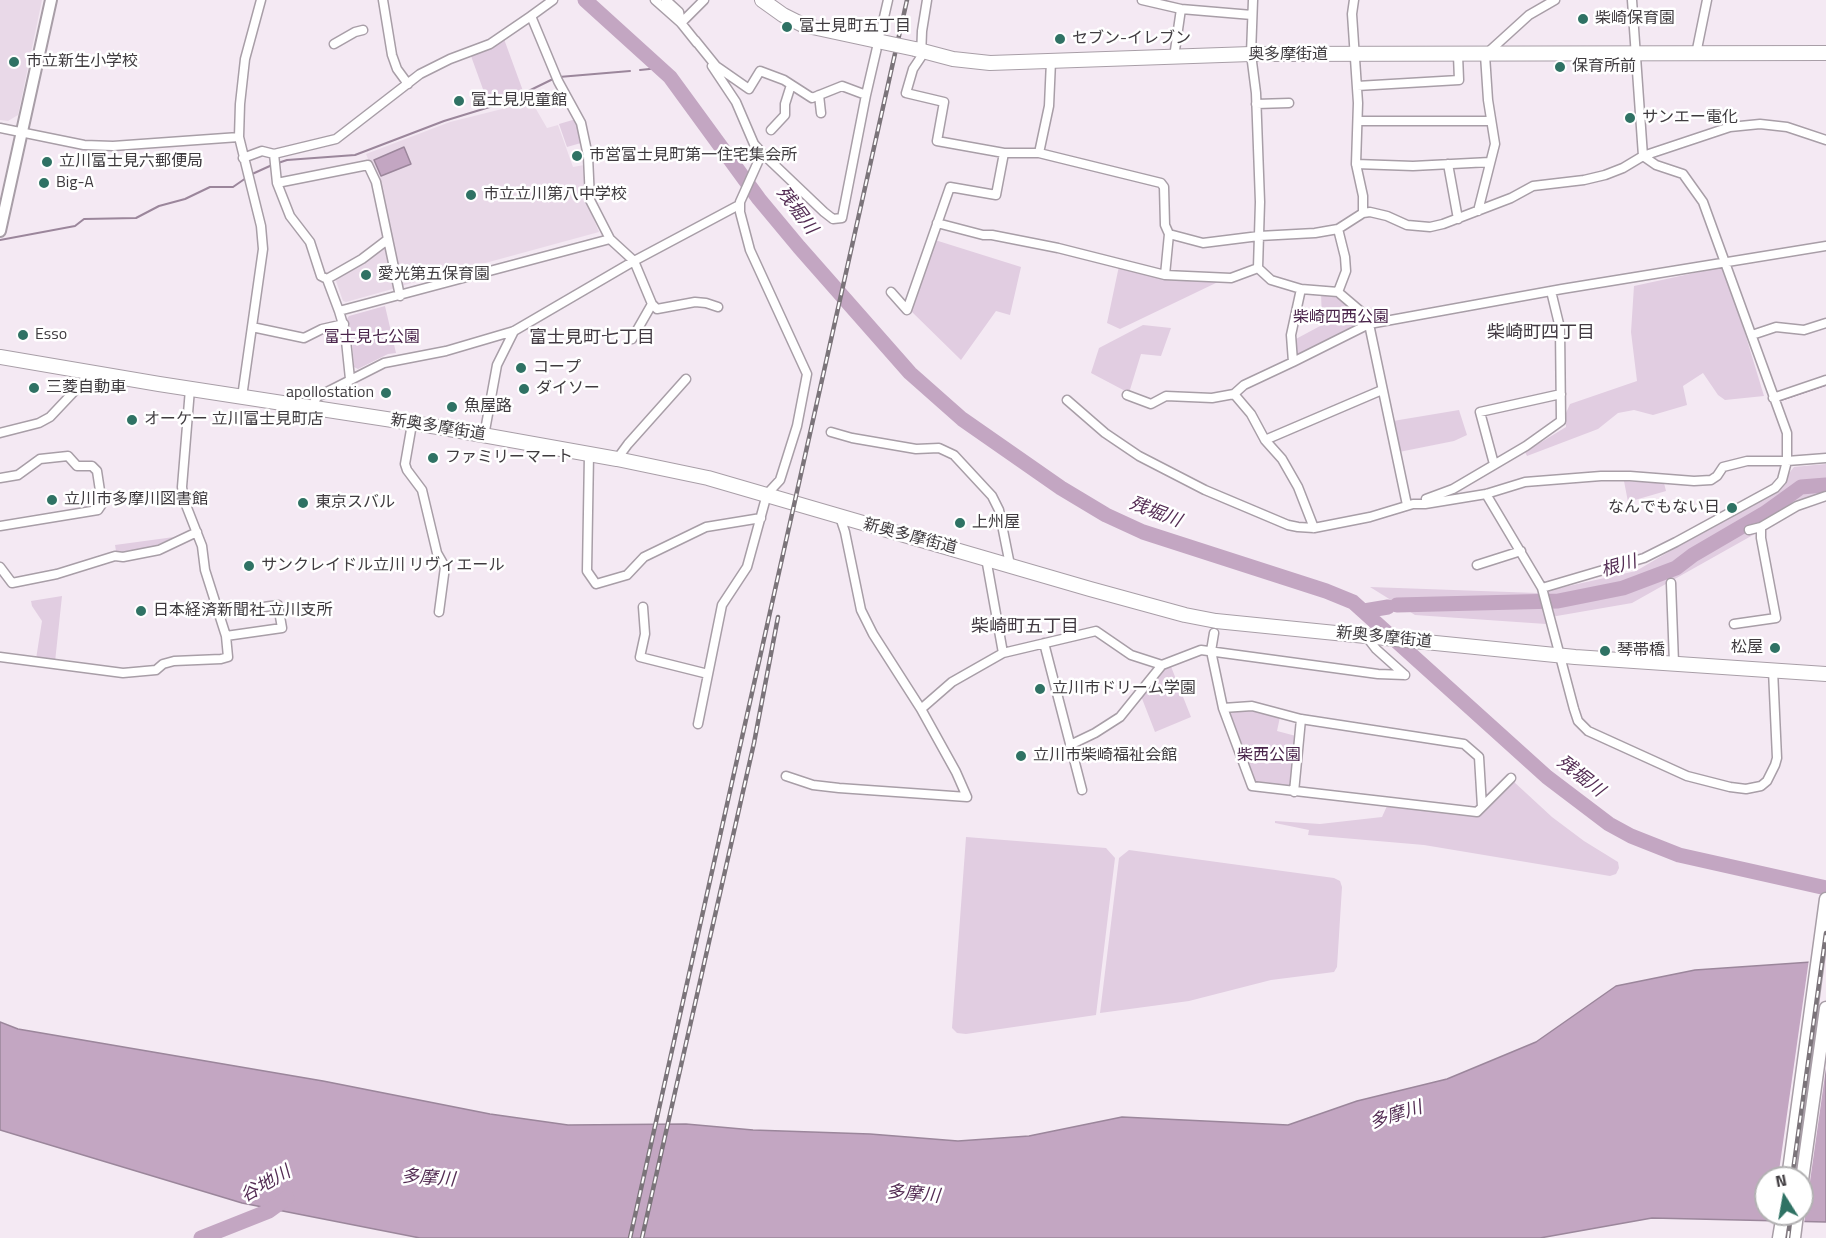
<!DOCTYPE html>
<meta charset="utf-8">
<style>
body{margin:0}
#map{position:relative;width:1826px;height:1238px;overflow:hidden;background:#f4e9f3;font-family:"Titillium Web",sans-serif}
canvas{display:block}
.north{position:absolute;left:1754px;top:1166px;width:60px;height:60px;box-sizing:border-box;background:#fff;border:2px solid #b2b1b2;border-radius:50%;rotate:349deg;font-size:16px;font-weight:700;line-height:24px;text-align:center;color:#3f3b3f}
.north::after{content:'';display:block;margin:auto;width:21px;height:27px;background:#2f7264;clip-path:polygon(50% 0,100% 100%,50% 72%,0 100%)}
</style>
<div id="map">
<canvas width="1826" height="1238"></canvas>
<div class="north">N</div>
</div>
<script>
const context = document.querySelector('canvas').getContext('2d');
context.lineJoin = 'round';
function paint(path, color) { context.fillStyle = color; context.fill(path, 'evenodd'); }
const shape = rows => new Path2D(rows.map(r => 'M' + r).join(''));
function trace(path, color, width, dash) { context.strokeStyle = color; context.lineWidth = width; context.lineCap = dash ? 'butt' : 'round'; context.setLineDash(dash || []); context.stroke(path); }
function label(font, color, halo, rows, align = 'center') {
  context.font = font + ' "Titillium Web","Noto Sans JP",sans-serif'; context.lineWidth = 5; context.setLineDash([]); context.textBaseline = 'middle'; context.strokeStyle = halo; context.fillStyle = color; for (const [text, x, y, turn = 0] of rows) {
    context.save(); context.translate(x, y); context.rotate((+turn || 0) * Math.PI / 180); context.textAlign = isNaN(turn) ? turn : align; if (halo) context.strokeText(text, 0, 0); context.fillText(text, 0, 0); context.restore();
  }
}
paint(shape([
 [0,0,42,0,18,115,8,121,0,120],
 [529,97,547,128,558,125,573,167,584,165,586,200,599,232,401,286,378,182,366,154,450,122,514,106],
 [387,246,396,288,346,302,343,301,335,278]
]), '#e9d9e8');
paint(shape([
 [504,39,523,91,509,98,488,103,471,56],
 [576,119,581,143,567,147,559,124],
 [935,240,1021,267,1010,315,996,311,961,360,911,311],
 [1119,266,1220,281,1120,329,1107,323],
 [1722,267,1744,330,1764,396,1725,400,1718,395,1703,373,1683,386,1687,405,1653,415,1634,410,1618,413,1598,429,1527,456,1525,452,1566,427,1566,413,1570,404,1637,381,1631,332,1634,286],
 [1321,291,1335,292,1363,315,1365,325,1297,359,1294,340,1322,325],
 [385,306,396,353,388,354,358,369,354,367,352,341,346,320,349,316],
 [1143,325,1171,328,1161,356,1141,354,1129,393,1091,373,1099,348],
 [1459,410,1467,435,1454,441,1399,452,1393,421],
 [1826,464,1826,494,1632,603,1545,618,1546,624,1415,615,1370,587,1537,593,1636,571,1776,489,1794,467],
 [1624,481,1664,483,1666,491,1628,502],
 [174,537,153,547,125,553,116,551,115,545],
 [62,596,55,662,36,659,42,621,32,606,31,601],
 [1170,664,1191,717,1155,732,1141,696,1164,668],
 [1252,709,1280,717,1277,731,1296,736,1291,788,1254,782,1228,717,1232,711],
 [1513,781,1552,817,1584,841,1618,862,1619,868,1616,874,1610,876,1424,845,1308,835,1309,830,1275,823,1275,821,1320,824,1382,817,1387,806,1477,815],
 [966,837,1106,848,1115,858,1096,1015,966,1034,957,1033,952,1028],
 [1129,850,1334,878,1340,881,1342,887,1337,967,1334,972,1271,980,1189,1001,1100,1013,1119,858]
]), '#e1cde1');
const water = shape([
 [404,147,411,164,381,176,374,160,404,147],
 [1826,961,1826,1222,1652,1218,1540,1238,420,1238,242,1203,0,1130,0,1022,18,1029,323,1081,490,1114,568,1125,686,1124,753,1130,870,1134,958,1141,1029,1136,1122,1117,1288,1125,1357,1101,1447,1079,1536,1042,1616,986,1695,970,1826,961],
 [1766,1178,1802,1178,1802,1214,1766,1214,1766,1178]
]);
paint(water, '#c3a6c2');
trace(water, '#9b869b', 1.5);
paint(shape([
 [1826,958,1826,1068,1804,1224,1772,1224,1773,1214,1802,1214,1802,1178,1778,1178,1809,959]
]), '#f4e9f3');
trace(shape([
 [640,70,659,68],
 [559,77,630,71],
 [278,163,287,160,355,155,444,121,506,102,553,79],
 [250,175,272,165],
 [0,240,75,226,84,219,136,218,159,206,185,199,210,187,233,187,246,178],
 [1781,400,1826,385]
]), '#9b869b', 2);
trace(shape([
 [585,0,670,77,759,199,799,247,910,373,962,419,1061,488,1106,515,1143,532,1326,591,1353,602,1547,777,1609,824,1631,836,1679,855,1826,888],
 [1397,605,1558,601,1623,588,1676,568,1693,555,1765,513,1801,487,1826,485],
 [1364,611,1388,607],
 [201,1238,269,1211,287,1198]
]), '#c3a6c2', 15);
const minor = shape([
 [383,0,392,55,397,69,408,84],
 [655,0,681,23,697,43],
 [666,0,679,12,681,23],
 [927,0,922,31,921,57,913,69,906,93,944,102,937,141,1004,153,1039,153,1161,183,1164,187,1165,225,1169,234,1203,243,1259,236,1315,233,1338,229,1363,213,1370,212,1387,216,1407,225,1430,227,1443,224,1511,198,1533,186,1584,180,1605,175,1623,168,1643,156,1730,127,1760,124,1787,127,1826,140],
 [1142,0,1181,9,1252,15],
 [1253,0,1251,54,1256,93,1260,202,1258,268],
 [1354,0,1352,14,1358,103,1356,164,1363,196,1363,213],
 [681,23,704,0],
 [695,40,716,66,749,89,760,71,784,80,812,98,842,86,866,95],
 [334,44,355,32,363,30],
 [1696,54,1707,0],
 [1174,57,1181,9],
 [712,66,736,102,754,144,762,153],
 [1357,86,1459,80,1458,55],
 [819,95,821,113],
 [1256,104,1289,103],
 [1358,121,1491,121],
 [0,128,84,145,113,146,239,137],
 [771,130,785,115,785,104,791,85],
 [1039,153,1049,106,1051,61],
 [274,154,336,139,420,74,450,59,490,44,531,16],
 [243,158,262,151,274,154,277,183,290,216,310,242,321,276,327,279,339,311,345,331,350,379],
 [1356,164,1413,166,1490,162],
 [1448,164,1458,219],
 [277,183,368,165,376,182,400,296],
 [1478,211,1495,144,1488,100,1485,55,1529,15,1555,0],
 [937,223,983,235,992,235,1058,248,1165,275,1231,278,1258,268],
 [610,239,634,261,652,304,657,309,695,302,706,303,718,307],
 [1258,268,1271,280,1301,289,1338,292,1365,315,1369,324,1562,289,1826,246],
 [1165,275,1169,234],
 [327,279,362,259,387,240],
 [891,292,907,310,950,187,996,195,1004,153],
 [1338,292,1346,271,1345,257,1338,229],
 [339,311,610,239,590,200,588,156,581,123,558,81,531,16,553,0],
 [252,327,304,338,322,329,344,324],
 [1752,335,1776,327,1804,330,1826,323],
 [632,339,652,304],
 [1293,362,1369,324,1407,505],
 [1234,394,1251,414,1265,440,1282,459,1298,487,1314,528],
 [1127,395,1151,404,1166,396,1212,398,1234,394,1244,385,1293,362,1291,335,1301,289],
 [242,397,263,249,261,226,239,137,240,104,245,59,261,0],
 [1773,398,1826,380],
 [1067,400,1105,433,1139,456,1205,490,1288,525,1298,527,1314,528,1370,517,1413,504,1425,504,1486,494,1525,482,1601,476,1630,476,1694,481,1711,480,1717,476,1723,467,1747,461,1787,461,1826,458],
 [311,408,317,397,384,363,446,351,514,331,634,261,739,205],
 [412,424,405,464,407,470,422,490,437,553,445,567,439,612],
 [831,432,852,438,916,449,939,448,954,455,992,496,999,510,1010,565],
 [0,433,39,423,50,417,84,381,86,371],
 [484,436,497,365,514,331],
 [1265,440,1382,390],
 [589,454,587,571,596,584,627,575,644,557,706,527,761,518],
 [617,459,628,444,686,379],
 [1494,464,1480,412,1561,394],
 [0,478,18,475,40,459,68,456,77,466,92,466,97,471,102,504,98,510,0,526],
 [1486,494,1542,588,1574,709,1578,721,1588,731,1687,776,1730,787,1746,789,1761,786,1767,781,1775,765,1777,758,1773,670],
 [1426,499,1453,489,1526,446,1561,421,1560,328,1551,291],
 [1761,527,1797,506,1826,496],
 [986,558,1003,653],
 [1477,565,1521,551],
 [0,567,12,583,57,574,115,556,123,557,159,550,197,532],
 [1671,583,1674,663],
 [1542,588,1644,558,1676,542,1775,488,1782,480,1787,461,1787,433,1703,202,1683,174,1656,165,1643,156,1632,0],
 [643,607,645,634,640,657,708,674],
 [220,613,278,605,282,628,226,636],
 [1734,624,1776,618,1761,538,1761,527,1749,530],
 [1214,633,1211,651,1223,708,1252,786,1477,812,1482,807],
 [1366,636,1376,649,1405,675],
 [1044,643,1082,790],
 [0,657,123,673,156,670,163,664,174,661,221,659,228,657,226,636,205,570,202,546,184,500,182,487,190,389],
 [1223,708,1252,706,1301,719,1464,744,1479,757,1482,807,1511,778],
 [921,709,952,682,1003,653,1096,631,1131,655,1162,665],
 [698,724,722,605,747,567,767,494,780,480,797,426,807,374,750,250,740,212,740,202,762,153,824,212,833,219,842,218,866,95,888,0],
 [1070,745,1095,733,1120,717,1162,665,1201,650,1378,674,1405,675],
 [786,776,813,785,839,788,967,797,956,772,921,709,873,634,861,610,845,532,840,517],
 [1294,792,1301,719]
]);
const tertiary = shape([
 [0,231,51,0]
]);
const secondary = shape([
 [1788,1178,1826,899],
 [1802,1180,1826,1008],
 [1779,1238,1783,1214],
 [1794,1238,1797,1214]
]);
const primary = shape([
 [762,0,783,15,803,25,882,42],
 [915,49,953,59,990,63,1251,54,1826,53],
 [0,357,159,384,438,427,617,459,708,478,1090,589,1185,615,1216,621,1575,657,1826,674]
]);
trace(minor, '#a89ea7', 11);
trace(tertiary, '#a89ea7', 14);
trace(secondary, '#a89ea7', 15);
trace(primary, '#a89ea7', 16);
trace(minor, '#fff', 8);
trace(tertiary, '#fff', 10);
trace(secondary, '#fff', 12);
trace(primary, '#fff', 14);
const rail = shape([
 [1792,1178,1826,933],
 [630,1238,907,0],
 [642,1238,754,743,778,617],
 [1788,1238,1791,1214]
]);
trace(rail, '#7b747a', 4.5);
trace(rail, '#fff', 2, [7]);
const primaryBridge = shape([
 [882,42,915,49]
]);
trace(primaryBridge, '#a89ea7', 16, []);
trace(primaryBridge, '#fff', 14);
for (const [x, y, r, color] of [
 [1583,19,6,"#2f7264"],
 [787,27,6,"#2f7264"],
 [1060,39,6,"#2f7264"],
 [14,62,6,"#2f7264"],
 [1560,67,6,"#2f7264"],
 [459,101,6,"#2f7264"],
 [1630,118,6,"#2f7264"],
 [577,156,6,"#2f7264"],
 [47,162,6,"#2f7264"],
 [44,183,6,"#2f7264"],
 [471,195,6,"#2f7264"],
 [366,275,6,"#2f7264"],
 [23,335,6,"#2f7264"],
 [521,368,6,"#2f7264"],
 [34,388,6,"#2f7264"],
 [524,389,6,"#2f7264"],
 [386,393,6,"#2f7264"],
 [452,407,6,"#2f7264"],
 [132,420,6,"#2f7264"],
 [433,458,6,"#2f7264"],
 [52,500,6,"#2f7264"],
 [303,503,6,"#2f7264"],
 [1732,508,6,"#2f7264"],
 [960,523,6,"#2f7264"],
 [249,566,6,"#2f7264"],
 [141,611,6,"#2f7264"],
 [1775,648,6,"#2f7264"],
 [1605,651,6,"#2f7264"],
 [1040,689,6,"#2f7264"],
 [1021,756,6,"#2f7264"]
]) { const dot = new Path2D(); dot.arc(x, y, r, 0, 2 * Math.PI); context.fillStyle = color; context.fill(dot); trace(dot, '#fff', 2); }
label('16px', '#3f3b3f', '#fff', [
 ["柴崎保育園",1595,19],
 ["富士見町五丁目",799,27],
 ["セブン-イレブン",1072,39],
 ["市立新生小学校",26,62],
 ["保育所前",1572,67],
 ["富士見児童館",471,101],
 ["サンエー電化",1642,118],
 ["市営富士見町第一住宅集会所",589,156],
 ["立川富士見六郵便局",59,162],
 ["Big-A",56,183],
 ["市立立川第八中学校",483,195],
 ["愛光第五保育園",378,275],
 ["Esso",35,335],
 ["コープ",533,368],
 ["三菱自動車",46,388],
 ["ダイソー",536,389],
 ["apollostation",374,393,"right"],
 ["魚屋路",464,407],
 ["オーケー 立川富士見町店",144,420],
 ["ファミリーマート",445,458],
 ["立川市多摩川図書館",64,500],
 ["東京スバル",315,503],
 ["なんでもない日",1720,508,"right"],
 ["上州屋",972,523],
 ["サンクレイドル立川 リヴィエール",261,566],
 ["日本経済新聞社 立川支所",153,611],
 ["松屋",1763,648,"right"],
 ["琴帯橋",1617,651],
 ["立川市ドリーム学園",1052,689],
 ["立川市柴崎福祉会館",1033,756]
], 'left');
label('16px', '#3f3b3f', '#fff', [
 ["奥多摩街道",1288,55],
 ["新奥多摩街道",438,428,9],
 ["新奥多摩街道",910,537,15],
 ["新奥多摩街道",1384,638,6]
]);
label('16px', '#4a254b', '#fff', [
 ["柴崎四西公園",1341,318],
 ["富士見七公園",372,338],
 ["柴西公園",1269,756]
]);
label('italic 18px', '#542d54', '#fff', [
 ["残堀川",796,211,53],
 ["残堀川",1155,513,21],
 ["根川",1619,567,-16],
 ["残堀川",1580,777,38],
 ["多摩川",1396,1116,-18],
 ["多摩川",428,1179,4],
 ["谷地川",266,1185,-30],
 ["多摩川",913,1195,5]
]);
label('18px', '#423a42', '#fff', [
 ["柴崎町四丁目",1541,334],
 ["富士見町七丁目",592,339],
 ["柴崎町五丁目",1025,628]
]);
</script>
